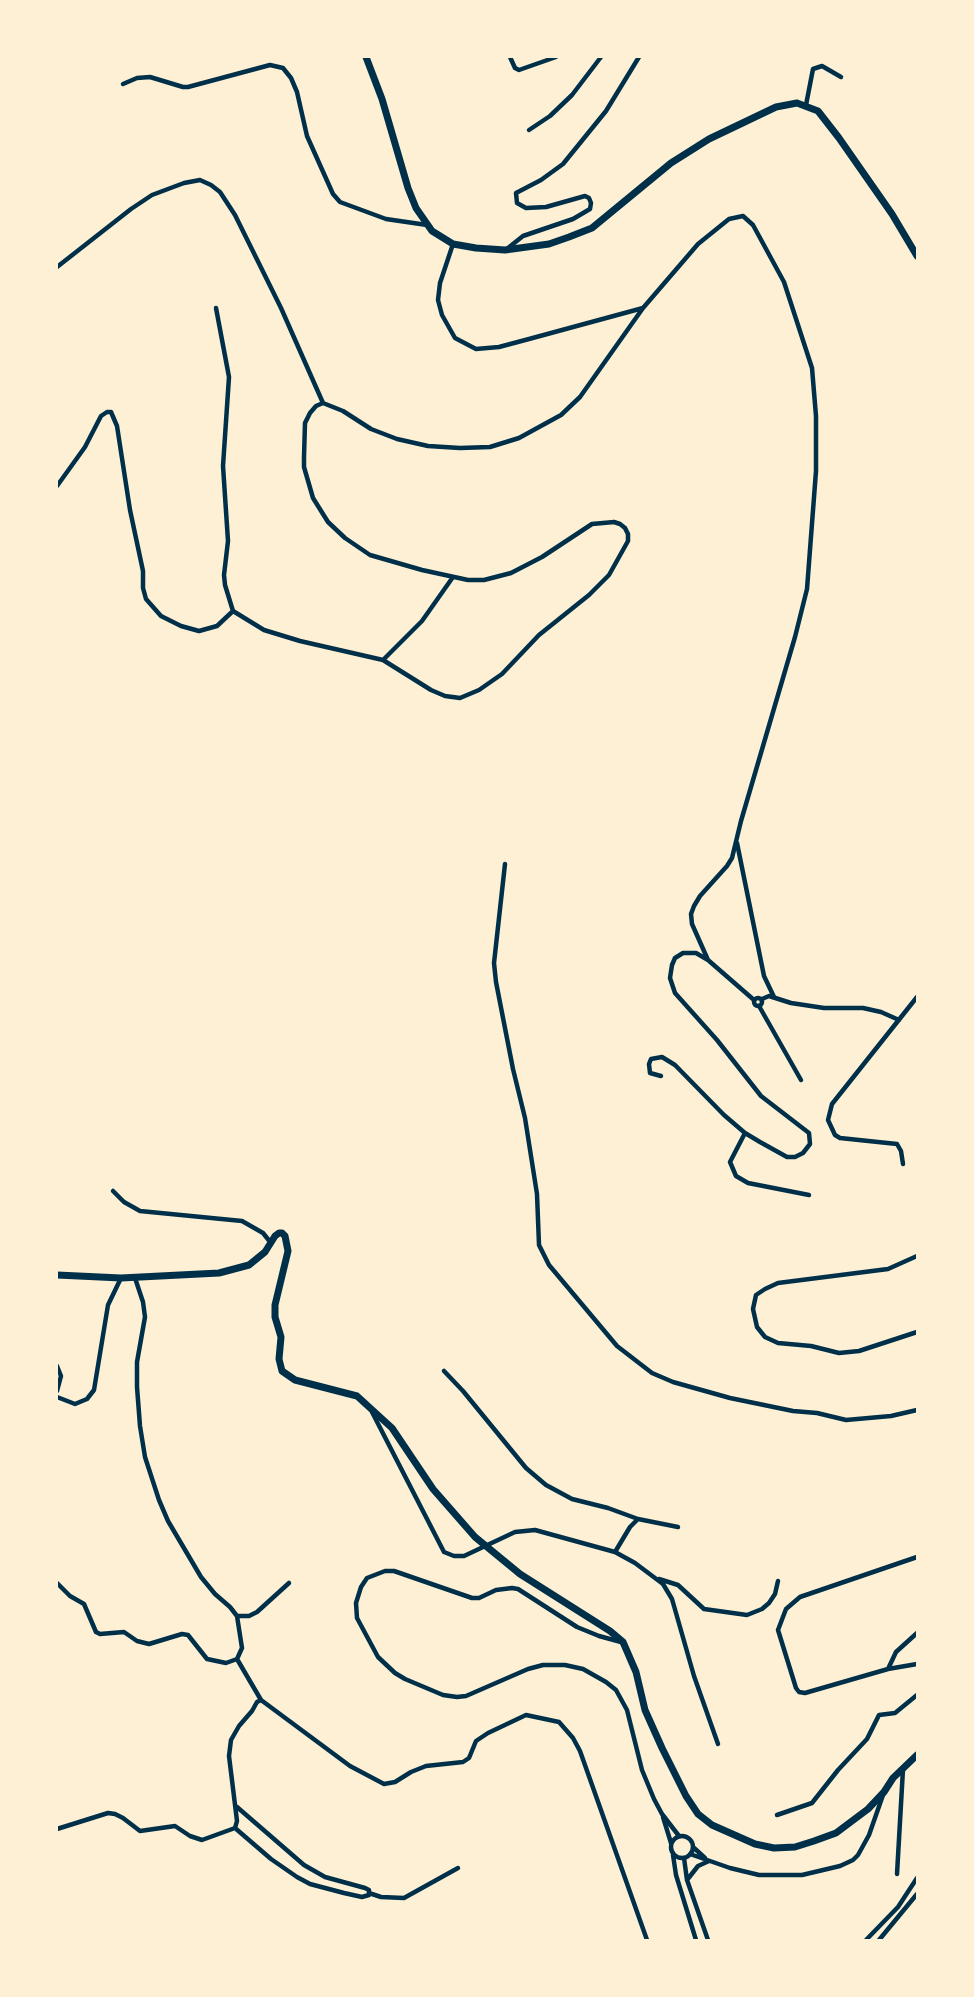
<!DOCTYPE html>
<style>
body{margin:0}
#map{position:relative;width:974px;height:1997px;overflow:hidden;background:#fdf0d5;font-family:"Space Grotesk",sans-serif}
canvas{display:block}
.frame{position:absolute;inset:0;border:58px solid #fdf0d5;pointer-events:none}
</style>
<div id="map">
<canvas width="974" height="1997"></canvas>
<div class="frame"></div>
</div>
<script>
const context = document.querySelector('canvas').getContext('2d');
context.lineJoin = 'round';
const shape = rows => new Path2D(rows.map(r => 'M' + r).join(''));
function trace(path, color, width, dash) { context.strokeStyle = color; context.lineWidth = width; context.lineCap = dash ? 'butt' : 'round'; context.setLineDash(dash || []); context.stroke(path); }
trace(shape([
 [510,57,515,68,519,70,556,57],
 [123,84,137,78,150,77,183,87,188,87,270,65,283,68,291,78,297,92,307,136,333,194,340,202,386,219,427,225],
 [806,105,813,69,822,66,841,77],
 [529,130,550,116,572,95,601,57],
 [453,244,440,283,438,300,442,315,455,338,476,349,499,347,529,339,643,308],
 [508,248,523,236,573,219,590,209,591,203,589,198,585,196,546,207,526,208,517,203,516,193,541,180,563,164,606,111,639,57],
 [57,267,131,209,152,195,184,183,200,180,211,185,220,192,235,215,281,308,323,403],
 [216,308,229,377,223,466,228,541,224,575,225,585,233,611,264,630,300,641,383,660,431,690,445,696,460,698,479,690,502,674,539,635,589,595,609,575,628,541,628,534,625,528,620,524,614,522,592,524,542,557,511,573,484,580,468,580,422,570,370,555,345,538,328,522,313,498,304,467,304,457,305,423,310,413,316,406,323,403,343,411,371,429,397,439,428,446,460,448,490,447,519,438,561,415,580,397,643,308,698,244,729,219,743,216,753,225,784,282,812,368,816,416,816,471,807,589,795,637,741,821,732,858,727,866,700,896,694,906,691,914,692,924,708,960],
 [57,486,85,447,101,416,107,412,111,412,117,426,130,510,143,571,143,588,146,599,161,616,181,626,199,631,217,626,233,611],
 [383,660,422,621,453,577],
 [737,843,764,976,774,997],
 [505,864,494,963,496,982,513,1069,525,1118,537,1194,539,1245,549,1265,617,1346,652,1373,673,1382,730,1398,793,1411,817,1413,846,1420,891,1416,917,1410],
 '754 1002a4 4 0 1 1 8 0a4 4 0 1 1-8 0Z',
 [762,999,769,996,791,1003,824,1008,863,1008,881,1012,899,1020],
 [759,1006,801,1080],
 [661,1076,650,1073,649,1064,651,1059,662,1057,675,1065,724,1115,745,1133,760,1142,787,1157,795,1157,803,1153,810,1144,809,1133,761,1096,717,1040,675,993,670,978,672,965,675,958,683,953,696,953,708,960,754,1000],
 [745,1133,730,1162,736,1176,748,1183,809,1195],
 [903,1164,901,1151,897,1144,840,1138,835,1135,828,1120,832,1104,917,997],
 [113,1191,124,1202,140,1211,242,1221,263,1233,271,1243],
 [917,1256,888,1269,778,1283,765,1289,756,1295,753,1309,757,1327,765,1337,778,1343,811,1346,839,1353,859,1351,917,1332],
 [135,1278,143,1302,145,1317,137,1362,137,1387,140,1426,145,1457,159,1500,168,1521,201,1577,215,1594,230,1607,237,1616,249,1616,257,1612,289,1583],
 [57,1366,61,1376,57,1391],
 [444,1371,463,1391,526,1468,546,1485,572,1499,608,1508,638,1519],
 [57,1397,75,1404,87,1399,94,1390,108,1305,121,1278],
 [372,1412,444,1552,454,1556,464,1556,515,1532,535,1530,615,1552,635,1563,663,1584,672,1599,694,1676,718,1744],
 [615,1552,630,1527,638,1519,678,1527],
 [917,1557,800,1597,786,1609,778,1630,796,1688,799,1692,805,1693,888,1669,917,1664],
 [659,1579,678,1585,704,1609,747,1615,762,1609,769,1603,775,1594,778,1581],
 [57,1583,70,1596,84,1604,96,1632,100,1634,124,1632,137,1641,149,1644,182,1634,188,1635,207,1659,226,1663,237,1659],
 [621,1642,599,1636,577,1627,518,1589,512,1588,496,1590,479,1598,472,1598,394,1571,385,1571,367,1578,361,1587,356,1603,357,1618,378,1657,395,1673,405,1679,443,1695,457,1697,466,1696,528,1669,543,1665,565,1665,583,1669,606,1682,616,1690,627,1710,642,1770,654,1799,662,1814,679,1836],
 [888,1669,896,1652,917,1633],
 [261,1700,350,1766,384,1784,395,1782,411,1772,426,1766,463,1762,469,1758,476,1741,488,1733,526,1715,559,1722,573,1738,580,1751,647,1940],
 [777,1815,812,1803,838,1770,867,1739,879,1715,895,1713,917,1695],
 [663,1817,671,1843],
 [235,1828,271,1859,297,1877,310,1884,344,1893,362,1897,369,1895,369,1890,365,1888,325,1877,304,1865,237,1807],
 [57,1829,108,1813,115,1814,123,1818,140,1831,175,1826,190,1836,202,1840,235,1828,237,1821,229,1756,231,1740,239,1726,252,1711,257,1702,261,1700,237,1659,242,1648,237,1616],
 '671 1847a11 11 0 1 1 22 0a11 11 0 1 1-22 0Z',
 [693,1847,705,1858],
 [690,1854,730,1868,759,1875,802,1875,840,1866,853,1860,858,1855,869,1835,883,1795],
 [673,1855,676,1875,696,1940],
 [684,1858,687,1880,708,1940],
 [897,1874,903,1769],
 [687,1880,698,1866,709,1861],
 [369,1893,381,1897,404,1898,458,1868],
 [866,1940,898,1907,917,1878],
 [879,1940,917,1894]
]), '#003049', 4.5);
trace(shape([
 [366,57,382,99,408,188,416,208,432,231,453,244,476,248,505,250,549,244,569,237,592,228,671,163,709,139,776,107,797,103,818,111,839,138,892,214,917,256],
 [57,1275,121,1278,219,1273,249,1265,265,1252,275,1236,279,1233,282,1233,285,1236,288,1251,275,1305,275,1317,281,1337,279,1359,282,1371,295,1380,357,1396,392,1428,433,1489,475,1537,520,1574,610,1631,623,1642,636,1672,645,1710,662,1748,686,1796,698,1814,712,1825,755,1844,774,1848,795,1847,814,1841,836,1833,868,1809,884,1792,893,1778,917,1755]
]), '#003049', 7);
</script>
